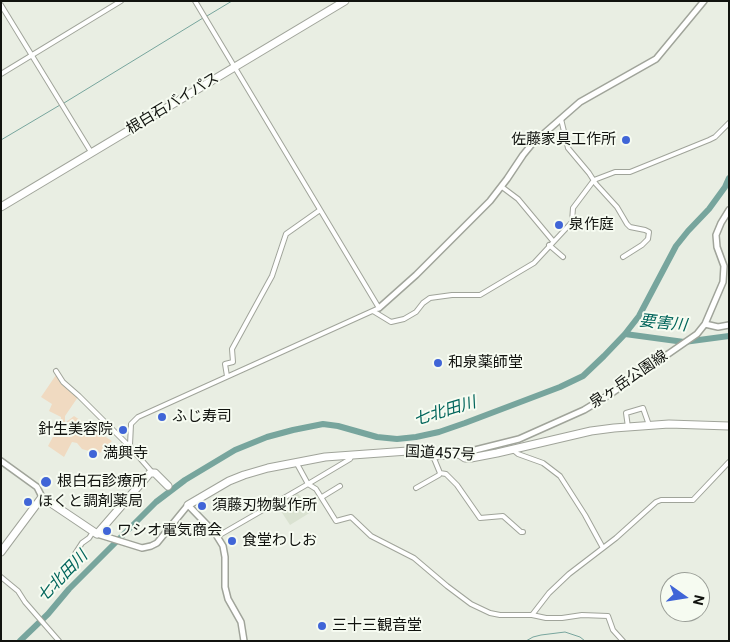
<!DOCTYPE html>
<meta charset="utf-8">
<style>
body{margin:0}
#map{position:relative;width:730px;height:642px;overflow:hidden;background:#e9eee3;font-family:Roboto,sans-serif}
canvas{display:block}
.frame{position:absolute;inset:0;border:2px solid #11130f;pointer-events:none}
.north{position:absolute;left:660px;top:572px;width:50px;height:50px;box-sizing:border-box;background:#f6fbf1;border:1px solid #9a9e97;border-radius:50%;rotate:103deg;font-size:14px;font-weight:700;line-height:20px;text-align:center;color:#11130f}
.north::after{content:'';display:block;margin:auto;width:18px;height:22px;background:#4065d7;clip-path:polygon(50% 0,100% 100%,50% 72%,0 100%)}
</style>
<div id="map">
<canvas width="730" height="642"></canvas>
<div class="frame"></div>
<div class="north">N</div>
</div>
<script>
const context = document.querySelector('canvas').getContext('2d');
context.lineJoin = 'round';
function paint(path, color) { context.fillStyle = color; context.fill(path, 'evenodd'); }
const shape = rows => new Path2D(rows.map(r => 'M' + r).join(''));
function trace(path, color, width, dash) { context.strokeStyle = color; context.lineWidth = width; context.lineCap = dash ? 'butt' : 'round'; context.setLineDash(dash || []); context.stroke(path); }
function label(font, color, halo, rows, align = 'center') {
  context.font = font + ' Roboto,"Noto Sans JP",sans-serif'; context.lineWidth = 4; context.setLineDash([]); context.textBaseline = 'middle'; context.strokeStyle = halo; context.fillStyle = color; for (const [text, x, y, turn = 0] of rows) {
    context.save(); context.translate(x, y); context.rotate((+turn || 0) * Math.PI / 180); context.textAlign = isNaN(turn) ? turn : align; if (halo) context.strokeText(text, 0, 0); context.fillText(text, 0, 0); context.restore();
  }
}
paint(shape([
 [297,492,311,512,290,525,277,505]
]), '#dae2d1');
paint(shape([
 [56,375,63,385,78,397,65,416,65,423,74,416,112,441,100,453,92,449,89,451,82,449,77,443,72,442,64,457,48,446,55,433,61,427,61,417,49,411,52,404,41,397]
]), '#f0dac1');
trace(shape([
 [207,16,232,1],
 [64,103,203,18],
 [1,140,60,105],
 [526,641,533,637,541,635,565,632,580,637,585,641]
]), '#77a59d', 1);
trace(shape([
 [625,334,684,342,729,336],
 [20,641,48,614,69,589,156,502,185,480,235,450,267,437,293,430,323,424,338,426,377,437,397,439,416,437,439,432,465,423,560,387,583,376,604,356,625,334,639,316,676,246,688,231,709,209,725,187,729,178]
]), '#77a59d', 6);
const street = shape([
 [1,5,91,152],
 [1,74,121,1],
 [561,119,568,148,589,173,596,184,617,207,627,224,630,227,645,230,649,232,648,239,642,245,623,257],
 [502,187,518,199,553,241],
 [549,245,563,257],
 [373,311,391,322,404,319,416,312,423,303,430,298,452,295,480,295,534,263,572,222,573,208,594,180,615,172,630,172,709,140,715,137,729,123],
 [56,371,63,382,79,396,126,443,130,445,131,448,152,472],
 [227,376,225,364,233,362,232,349,272,276,286,234,320,210],
 [628,427,626,413,643,408,649,425],
 [130,445,131,424,138,417,379,308,195,1],
 [512,449,518,454,543,463,560,476,585,515,603,548],
 [296,462,308,484,316,489,336,521,351,517,371,536,414,558,447,586,471,604,490,613,500,615,532,615,546,618,562,618,582,615,608,616,613,630,623,641],
 [440,473,446,474,457,485,480,518,503,516,521,532,523,532],
 [416,488,439,475,440,473,433,456],
 [322,497,340,486],
 [218,536,308,484,350,459,352,455],
 [71,560,82,543,89,538,93,532],
 [1,577,18,591,25,602,59,641],
 [532,615,549,593,569,574,616,538,656,502,661,500,693,500,729,462]
]);
const secondary = shape([
 [379,308,416,275,490,201,507,179,523,155,532,144,580,102,656,59,704,1],
 [705,324,718,327,729,325],
 [459,454,519,439,584,410,612,393,697,334,705,324,723,282,724,266,717,247,716,235,721,223,729,210],
 [1,461,37,487,42,497],
 [97,534,142,548,151,546,157,543,188,505,215,533,223,546,225,557,225,587,228,599,241,622,244,641]
]);
const highway = shape([
 [1,207,345,1],
 [188,505,229,481,244,475,268,468,325,457,408,451,433,456,459,454,465,458,471,458,497,453,591,431,614,428,669,424,729,426],
 [1,552,42,497,97,534,150,473,155,473,168,486]
]);
trace(street, '#a0a49a', 6);
trace(secondary, '#a0a49a', 8);
trace(highway, '#a0a49a', 9);
trace(street, '#fff', 4);
trace(secondary, '#fff', 5);
trace(highway, '#fff', 7);
for (const [x, y, r, color] of [
 [626,140,5,"#4065d7"],
 [559,225,5,"#4065d7"],
 [438,363,5,"#4065d7"],
 [162,417,5,"#4065d7"],
 [123,430,5,"#4065d7"],
 [93,454,5,"#4065d7"],
 [46,482,6,"#4065d7"],
 [28,502,5,"#4065d7"],
 [202,506,5,"#4065d7"],
 [107,531,5,"#4065d7"],
 [232,541,5,"#4065d7"],
 [322,626,5,"#4065d7"]
]) { const dot = new Path2D(); dot.arc(x, y, r, 0, 2 * Math.PI); context.fillStyle = color; context.fill(dot); trace(dot, '#f6fbf1', 2); }
label('15px', '#11130f', '#f6fbf1', [
 ["根白石バイパス",173,104,-31],
 ["泉ヶ岳公園線",629,380,-34],
 ["国道457号",440,454,3]
]);
label('15px', '#11130f', '#f6fbf1', [
 ["佐藤家具工作所",616,140,"right"],
 ["泉作庭",569,225],
 ["和泉薬師堂",448,363],
 ["ふじ寿司",172,417],
 ["針生美容院",113,430,"right"],
 ["満興寺",103,454],
 ["根白石診療所",57,482],
 ["ほくと調剤薬局",38,502],
 ["須藤刃物製作所",212,506],
 ["ワシオ電気商会",117,531],
 ["食堂わしお",242,541],
 ["三十三観音堂",332,626]
], 'left');
label('italic 16px', '#00655b', '#f6fbf1', [
 ["要害川",663,324,6],
 ["七北田川",445,412,-17],
 ["七北田川",63,577,-46]
]);
</script>
